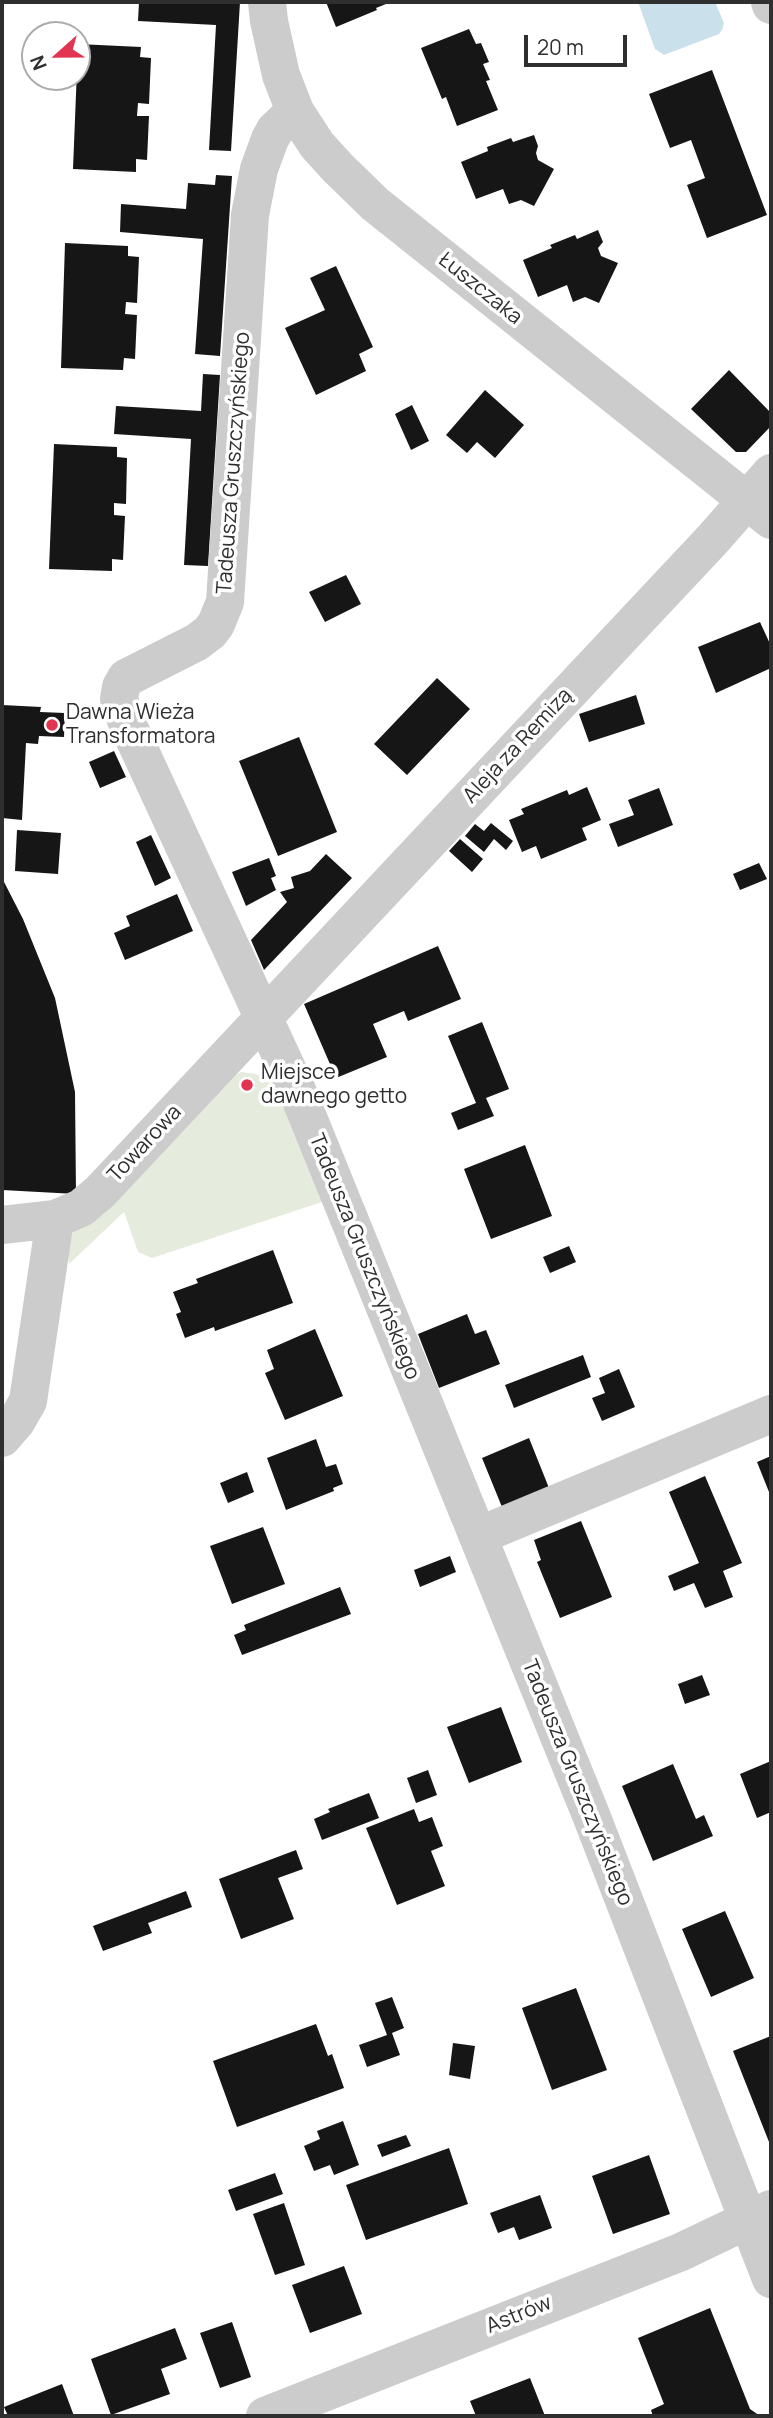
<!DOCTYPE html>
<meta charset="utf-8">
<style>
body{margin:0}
#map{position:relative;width:773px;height:2418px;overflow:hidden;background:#fff;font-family:Manrope,sans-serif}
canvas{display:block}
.frame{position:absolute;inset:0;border:4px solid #2f2f2f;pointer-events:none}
.north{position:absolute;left:21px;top:21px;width:70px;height:70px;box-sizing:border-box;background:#fff;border:2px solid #acacac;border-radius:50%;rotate:249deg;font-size:19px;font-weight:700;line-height:28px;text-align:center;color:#2f2f2f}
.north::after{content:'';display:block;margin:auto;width:24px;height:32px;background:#e23552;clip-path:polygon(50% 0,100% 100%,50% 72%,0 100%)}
.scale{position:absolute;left:524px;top:35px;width:103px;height:32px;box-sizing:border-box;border:4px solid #2f2f2f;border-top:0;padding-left:9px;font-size:21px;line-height:24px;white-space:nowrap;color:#2f2f2f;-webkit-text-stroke:5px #fff;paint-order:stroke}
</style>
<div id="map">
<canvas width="773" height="2418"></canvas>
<div class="frame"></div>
<div class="north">N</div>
<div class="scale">20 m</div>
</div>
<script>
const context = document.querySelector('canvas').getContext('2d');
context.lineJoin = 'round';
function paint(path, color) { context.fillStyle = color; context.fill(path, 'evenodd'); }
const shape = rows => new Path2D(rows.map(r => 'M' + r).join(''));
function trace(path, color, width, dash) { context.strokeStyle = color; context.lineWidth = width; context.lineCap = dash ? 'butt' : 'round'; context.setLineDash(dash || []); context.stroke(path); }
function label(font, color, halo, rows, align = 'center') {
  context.font = font + ' Manrope,sans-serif'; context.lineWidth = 7; context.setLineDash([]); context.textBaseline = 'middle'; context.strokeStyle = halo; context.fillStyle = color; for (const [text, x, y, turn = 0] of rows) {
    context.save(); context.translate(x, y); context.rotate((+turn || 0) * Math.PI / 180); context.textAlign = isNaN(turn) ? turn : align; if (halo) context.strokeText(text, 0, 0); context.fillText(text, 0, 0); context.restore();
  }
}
paint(shape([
 [241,1072,256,1074,268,1080,280,1094,325,1201,152,1258,138,1252,124,1212,69,1264,64,1231,217,1086]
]), '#e6ecdd');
paint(shape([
 [638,2,715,2,724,23,722,30,719,34,664,55,655,49]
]), '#cae1eb');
paint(shape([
 [139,2,240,2,231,151,209,150,216,25,138,21],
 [326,2,391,2,376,8,377,10,336,27],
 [469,29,476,44,481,43,489,62,483,64,490,80,486,81,498,110,457,126,446,97,442,99,421,48],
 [78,44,141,47,140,57,151,58,149,104,138,103,137,116,149,116,147,160,136,159,136,172,73,169],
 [712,70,767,215,707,238,687,185,705,178,691,140,670,148,649,94],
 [534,135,538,146,536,153,538,160,554,169,534,206,521,200,509,204,503,189,476,199,461,162,488,151,487,147,511,138,513,142],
 [216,175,232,176,220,356,195,354,203,239,120,232,121,204,186,209,188,183,215,185],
 [598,230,603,242,598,248,601,256,618,263,599,303,585,297,573,302,567,285,538,297,523,260,552,248,550,245,575,235,577,239],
 [65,243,128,246,128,256,139,257,137,303,126,302,125,314,137,315,135,359,124,358,123,370,61,368],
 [336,266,373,347,359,354,366,371,316,395,285,328,325,310,310,278],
 [729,370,771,413,771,426,746,452,736,452,691,409],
 [203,374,220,375,208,566,184,565,191,439,114,434,116,406,201,411],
 [485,390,524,425,495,458,477,442,467,453,446,435],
 [412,405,429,441,411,450,395,414],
 [54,444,117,447,117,457,127,458,126,504,114,503,114,515,125,516,123,560,112,559,112,571,49,569],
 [346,575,361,604,325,622,309,592],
 [760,622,771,646,771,668,716,693,698,647],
 [437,678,470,709,407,775,374,744],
 [636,695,645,724,589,742,579,714],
 [2,705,41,707,40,712,65,713,64,737,39,736,38,744,26,743,22,820,2,818],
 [299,737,337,832,278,856,239,761],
 [114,751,126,777,100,788,89,762],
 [587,787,601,820,582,828,587,840,541,859,536,846,522,852,509,820,524,814,521,809,567,790,569,795],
 [659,788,673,825,618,847,609,824,634,815,628,800],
 [491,823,513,841,506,850,494,839,484,852,465,836,475,824,484,831],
 [17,830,61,833,58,874,15,871],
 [151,835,171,878,155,886,136,842],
 [460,839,483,859,472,872,449,851],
 [326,854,352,878,264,970,251,940,287,902,280,892,294,888,291,877,310,871],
 [269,858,276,876,271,878,276,890,246,906,232,872],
 [759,863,767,879,740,890,733,874],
 [2,878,23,919,55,998,75,1092,76,1194,2,1190],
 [177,894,193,931,125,960,114,933,130,926,126,916],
 [438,946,461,999,408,1021,404,1011,373,1024,387,1057,336,1078,304,1004],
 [482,1022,509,1089,486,1098,494,1116,458,1130,451,1113,476,1103,448,1036],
 [525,1145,552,1216,491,1239,464,1169],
 [569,1246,576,1262,550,1273,543,1257],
 [273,1250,293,1303,215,1331,214,1327,185,1338,176,1314,181,1312,173,1292,198,1283,196,1279],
 [467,1314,475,1334,486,1330,500,1364,439,1388,418,1334],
 [315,1329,343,1396,285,1420,265,1373,274,1369,267,1350],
 [583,1355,591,1377,514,1408,505,1385],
 [619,1369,635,1407,602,1421,592,1398,605,1393,599,1378],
 [529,1438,549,1488,502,1507,482,1458],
 [316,1439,326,1467,336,1464,343,1484,333,1488,334,1491,286,1510,267,1458],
 [771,1456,771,1497,757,1462],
 [247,1472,254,1492,228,1503,220,1483],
 [705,1476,742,1563,723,1571,733,1597,705,1608,694,1583,674,1591,668,1576,699,1563,669,1492],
 [581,1521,612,1597,560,1618,537,1562,541,1560,534,1540],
 [263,1527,285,1584,232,1604,210,1546],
 [450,1556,456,1572,420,1587,414,1570],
 [340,1587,351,1614,242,1655,234,1635,246,1630,244,1625],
 [702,1675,710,1695,685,1704,678,1684],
 [501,1707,522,1762,469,1783,447,1727],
 [771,1761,771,1812,757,1818,740,1774],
 [673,1764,696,1819,704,1815,713,1836,653,1861,622,1786],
 [428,1770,437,1795,416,1803,407,1778],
 [369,1793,379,1818,322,1840,314,1819,330,1812,328,1809],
 [414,1809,419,1822,432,1817,443,1846,431,1851,445,1886,397,1905,366,1828],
 [296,1850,303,1869,278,1878,294,1919,241,1939,219,1879],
 [186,1891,192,1907,148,1923,152,1933,103,1951,93,1926],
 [725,1911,754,1978,711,1997,682,1929],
 [576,1988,607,2070,552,2090,522,2008],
 [392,1997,404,2028,392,2033,400,2055,367,2067,359,2045,387,2035,375,2003],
 [316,2024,328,2056,332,2054,344,2088,237,2127,213,2061],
 [771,2036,771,2147,733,2051],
 [453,2043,475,2046,470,2079,449,2075],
 [343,2121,359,2165,334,2175,330,2165,314,2171,304,2146,320,2139,317,2131],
 [406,2135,411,2146,382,2157,377,2145],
 [449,2148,468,2204,366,2240,346,2185],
 [649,2155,670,2214,613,2234,592,2176],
 [275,2173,283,2194,236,2211,228,2190],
 [540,2195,552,2228,519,2240,514,2227,498,2233,490,2213],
 [284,2203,305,2265,275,2275,253,2214],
 [344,2266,362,2314,310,2333,292,2285],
 [710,2308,750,2409,760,2416,653,2416,651,2410,664,2404,638,2338],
 [232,2322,251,2377,220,2388,200,2333],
 [175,2328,187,2359,161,2369,170,2394,111,2415,91,2359],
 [530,2378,545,2416,476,2416,470,2401],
 [62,2384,74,2416,8,2416,4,2407]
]), '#161616');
trace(shape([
 [267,2,269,21,281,75,295,111,317,145,338,168,375,204,771,520],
 [770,2,771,5],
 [295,111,275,130,270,139,259,169,250,215,225,602,216,624,210,632,197,642,126,678,121,687,119,699,127,723,296,1088,591,1815,771,2279],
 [2,1225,55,1219,81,1208,100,1192,712,540,771,473],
 [2,1438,16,1422,28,1401,55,1219],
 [478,1536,771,1414],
 [265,2416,681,2252,771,2209]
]), '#ccc', 38);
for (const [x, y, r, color] of [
 [52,725,7,"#e23552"],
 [247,1085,7,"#e23552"]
]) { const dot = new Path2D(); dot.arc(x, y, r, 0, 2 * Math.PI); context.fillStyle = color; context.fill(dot); trace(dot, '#fff', 2.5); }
label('21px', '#2f2f2f', '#fff', [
 ["Łuszczaka",480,289,39],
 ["Tadeusza Gruszczyńskiego",234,463,-86],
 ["Aleja za Remizą",518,746,-47],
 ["Towarowa",145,1144,-47],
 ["Tadeusza Gruszczyńskiego",364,1257,68],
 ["Tadeusza Gruszczyńskiego",577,1783,68],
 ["Astrów",519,2315,-22]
]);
label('21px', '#2f2f2f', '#fff', [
 ["Dawna Wieża",66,713],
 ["Transformatora",66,737],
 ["Miejsce",261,1073],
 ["dawnego getto",261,1097]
], 'left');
</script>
